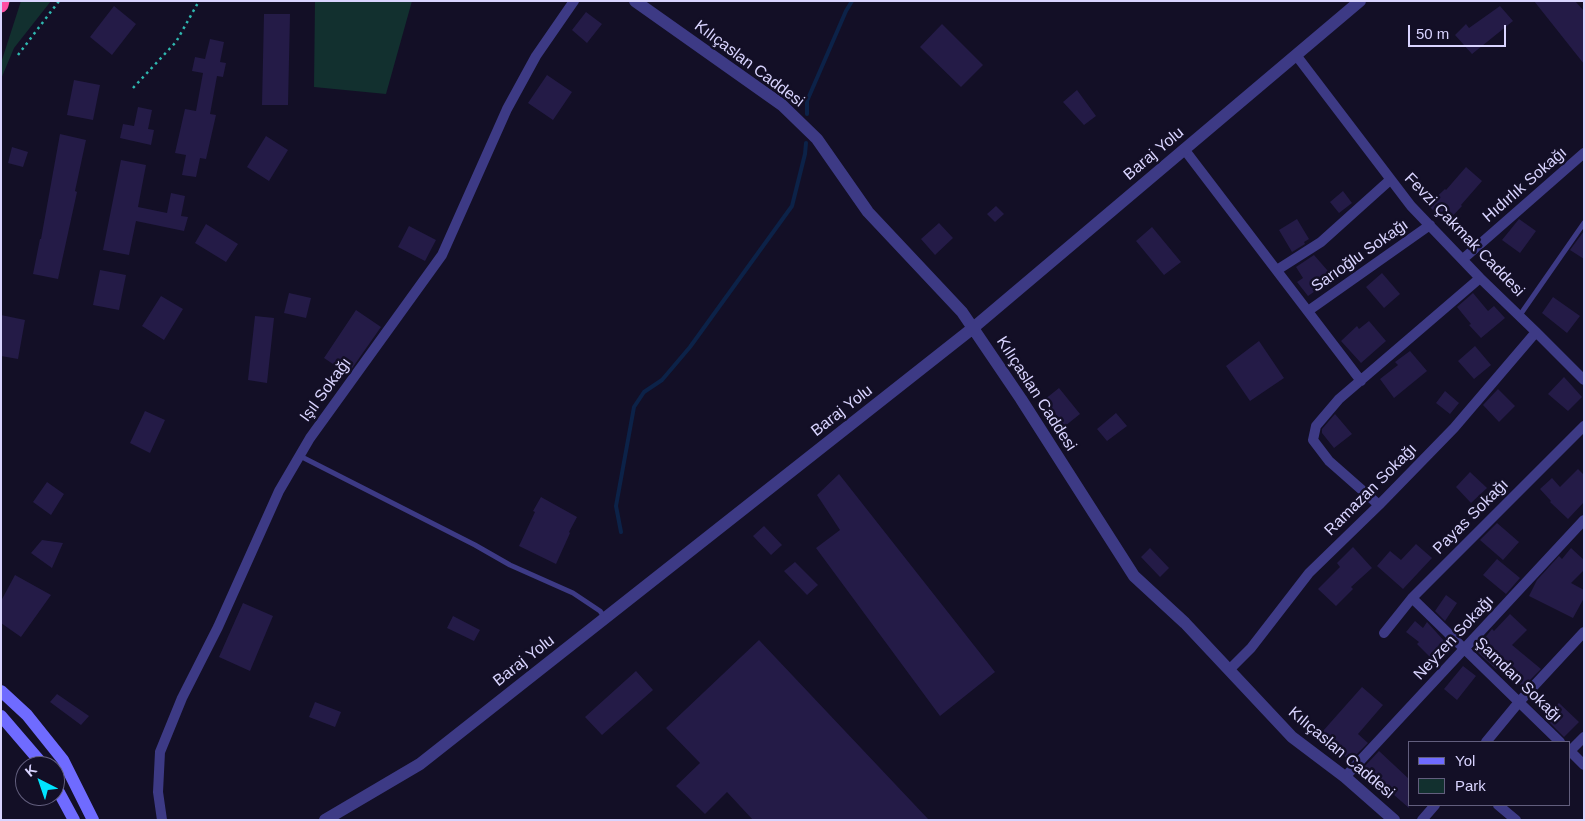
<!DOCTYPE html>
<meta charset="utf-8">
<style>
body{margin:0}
#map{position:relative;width:1585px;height:821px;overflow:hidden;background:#130f26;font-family:Arial,sans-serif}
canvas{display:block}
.frame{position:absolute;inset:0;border:2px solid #d9d4ff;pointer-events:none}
.legend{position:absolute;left:1408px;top:741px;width:162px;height:65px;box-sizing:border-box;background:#130f26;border:1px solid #625e7d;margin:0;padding:6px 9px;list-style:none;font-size:15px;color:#d9d4ff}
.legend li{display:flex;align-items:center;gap:10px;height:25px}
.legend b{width:25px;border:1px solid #625e7d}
.north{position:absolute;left:15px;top:756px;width:50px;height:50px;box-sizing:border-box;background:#130f26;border:1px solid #625e7d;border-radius:50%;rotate:319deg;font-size:14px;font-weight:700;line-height:20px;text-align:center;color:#d9d4ff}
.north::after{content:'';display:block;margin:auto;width:18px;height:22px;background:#00e5ff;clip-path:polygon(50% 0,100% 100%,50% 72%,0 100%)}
.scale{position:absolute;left:1408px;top:25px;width:98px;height:22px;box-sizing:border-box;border:2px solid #d9d4ff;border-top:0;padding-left:6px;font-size:15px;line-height:18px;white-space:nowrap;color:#d9d4ff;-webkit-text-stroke:4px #130f26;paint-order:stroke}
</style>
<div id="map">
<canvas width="1585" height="821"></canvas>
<div class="frame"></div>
<ul class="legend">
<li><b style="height:6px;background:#6f6bff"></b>Yol</li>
<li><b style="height:14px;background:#12302f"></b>Park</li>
</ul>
<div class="north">K</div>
<div class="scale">50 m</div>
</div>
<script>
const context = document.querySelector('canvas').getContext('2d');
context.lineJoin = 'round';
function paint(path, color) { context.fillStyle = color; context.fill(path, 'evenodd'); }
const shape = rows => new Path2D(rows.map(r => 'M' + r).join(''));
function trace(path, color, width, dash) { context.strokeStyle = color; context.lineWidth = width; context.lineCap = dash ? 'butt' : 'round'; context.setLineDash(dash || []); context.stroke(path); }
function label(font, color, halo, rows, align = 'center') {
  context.font = font + ' Arial,sans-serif'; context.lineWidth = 5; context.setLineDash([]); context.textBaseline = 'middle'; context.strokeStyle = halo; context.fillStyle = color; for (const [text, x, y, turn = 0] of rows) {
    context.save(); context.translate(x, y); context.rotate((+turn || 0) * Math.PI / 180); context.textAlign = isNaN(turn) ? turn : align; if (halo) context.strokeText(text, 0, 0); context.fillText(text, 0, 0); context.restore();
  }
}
paint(shape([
 [21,1,51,1,14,48,1,79,1,63],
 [315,1,412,1,386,94,314,87]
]), '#12302f');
trace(shape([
 [807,114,807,101,846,11,852,1],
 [621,532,616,506,634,407,644,392,662,380,690,347,792,206,805,154,806,143]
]), '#0c2248', 4);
paint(shape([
 [1534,1,1575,1,1584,11,1584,64],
 [114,6,136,24,112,55,90,37],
 [1500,6,1513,21,1472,54,1455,35,1466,24,1469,28],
 [586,12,602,24,587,43,572,30],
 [264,14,290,14,288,105,262,105],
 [942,24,983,65,961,87,920,47],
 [210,39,224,42,220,62,226,63,223,77,217,76,210,114,216,115,206,159,200,158,196,177,182,175,186,155,175,153,185,109,196,111,203,73,192,71,195,57,205,59],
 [547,75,572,92,553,120,528,103],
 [74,80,100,85,93,120,67,115],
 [1077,90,1096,116,1084,125,1063,102],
 [138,107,152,110,148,129,154,130,151,145,120,138,123,124,134,126],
 [60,134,86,140,75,191,77,192,58,279,33,274,40,239,41,239],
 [266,136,288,150,269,181,247,167],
 [12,147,28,152,23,167,8,163],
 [121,160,146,165,138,207,167,213,171,193,185,196,181,216,188,217,184,231,136,221,129,255,103,250],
 [1466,167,1482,181,1461,205,1462,206,1446,223,1428,205,1445,189,1446,190],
 [1343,191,1352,203,1339,213,1330,202],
 [996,206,1004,214,995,222,987,214],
 [1297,219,1309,239,1304,242,1305,244,1292,252,1279,230],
 [1519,219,1536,231,1520,253,1502,240],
 [939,223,953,238,935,255,921,239],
 [206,224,238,244,226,262,195,243],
 [409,226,436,240,425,261,398,247],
 [1152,227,1181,262,1164,275,1136,241],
 [1584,231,1584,259,1570,250],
 [1314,255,1334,278,1308,296,1297,282,1303,278,1296,267],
 [100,270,126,275,119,310,93,305],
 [1382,273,1400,294,1384,308,1366,287],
 [289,293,311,298,306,318,284,313],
 [1473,293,1488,311,1494,306,1505,318,1481,338,1469,325,1471,324,1457,307],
 [161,296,183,309,164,340,142,326],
 [1553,297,1580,316,1567,333,1542,313],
 [356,310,381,327,348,374,324,358],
 [1,315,25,320,18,359,1,356],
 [255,316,274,318,267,383,248,380],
 [1369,321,1386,341,1361,363,1341,341,1357,326,1359,329],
 [1259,341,1284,378,1250,401,1226,366],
 [1475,346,1491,365,1474,379,1458,361],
 [1410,351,1427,371,1394,398,1380,379,1398,365,1395,362],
 [1564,377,1582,397,1568,411,1548,394],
 [1059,388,1080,414,1065,426,1044,400],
 [1498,389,1515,406,1499,422,1483,405],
 [1445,391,1459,403,1450,414,1436,403],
 [145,411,165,420,150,453,130,443],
 [1116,413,1127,426,1107,441,1097,429],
 [1335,414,1352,434,1334,448,1322,433,1322,429],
 [1578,469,1584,475,1584,502,1568,519,1550,502,1551,501,1540,489,1552,478,1560,487],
 [1470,472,1487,488,1471,503,1456,487],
 [839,474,995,672,940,716,816,548,840,530,817,495],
 [47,482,64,494,51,515,33,502],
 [541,497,577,517,569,532,570,533,556,564,519,546,535,512,533,511],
 [1497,523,1519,542,1503,560,1480,540],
 [764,526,782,545,771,555,753,536],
 [42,540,63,543,52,568,31,553],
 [1416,544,1432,558,1403,589,1377,566,1390,551,1401,560],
 [1353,547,1372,568,1351,587,1353,589,1336,606,1318,589,1340,567,1337,563],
 [1150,548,1169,568,1160,577,1141,557],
 [1571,548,1584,560,1584,570,1571,583,1584,590,1584,598,1573,618,1529,596,1537,580,1559,556,1562,559],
 [1497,559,1520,578,1506,594,1483,575],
 [795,562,818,585,807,595,784,571],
 [15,575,51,595,21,637,1,623,1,601],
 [1446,595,1457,603,1445,621,1435,611],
 [243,603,273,616,250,671,219,657],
 [1510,614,1527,630,1512,645,1541,669,1523,687,1498,667,1496,669,1475,650,1492,629,1494,631],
 [453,616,480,630,474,641,447,628],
 [1415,621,1423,628,1427,622,1446,643,1431,658,1417,644,1419,642,1406,632],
 [759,640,929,820,753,820,727,792,705,814,676,786,700,763,666,728],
 [1463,666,1476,676,1457,700,1444,689],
 [636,671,653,690,602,735,585,717],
 [1362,687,1383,705,1358,734,1368,743,1350,761,1321,736,1324,732,1323,731],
 [57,694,89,716,81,725,50,702],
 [315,702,341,712,335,727,309,717],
 [1559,703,1579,722,1564,737,1544,717],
 [1379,751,1409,779,1409,808,1363,768]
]), '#241b47');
trace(shape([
 [18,55,59,1],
 [133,88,176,42,199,1]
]), '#2fb8b0', 2.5, [2.5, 4]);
trace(shape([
 [1520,315,1584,223],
 [300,456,475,545,510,565,573,593,600,611,605,618]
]), '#3d3a85', 5);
trace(shape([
 [1296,55,1411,206,1480,278,1536,332,1584,380],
 [1184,149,1361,381],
 [1463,259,1584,153],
 [1277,270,1321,242,1390,180],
 [1308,311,1430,225],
 [1379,505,1329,461,1313,440,1316,426,1339,399,1480,278],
 [1412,598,1560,742],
 [1384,633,1412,598,1584,426],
 [1229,670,1251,648,1309,573,1379,505,1454,428,1536,332],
 [1486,742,1519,702,1584,632],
 [1569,750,1584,765],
 [1570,751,1584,737],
 [1345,777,1584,520],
 [1498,805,1516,820],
 [162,820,158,792,160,752,182,698,218,627,279,491,310,438,442,255,507,109,536,56,574,1],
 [1422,820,1435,805]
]), '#3d3a85', 10);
trace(shape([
 [635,1,782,105,817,139,868,212,962,312,1021,399,1134,576,1185,623,1292,737,1345,777,1394,820],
 [325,820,420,764,973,328,1360,1]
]), '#3d3a85', 12);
trace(shape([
 [1,691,27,715,63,760,93,820],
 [1,716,44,766],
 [55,785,74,820]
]), '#6f6bff', 12);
trace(shape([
 [1,5,2,1]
]), '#ff4fa3', 15);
label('16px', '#d9d4ff', '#130f26', [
 ["Kılıçaslan Caddesi",749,64,37],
 ["Baraj Yolu",1154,154,-40],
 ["Hıdırlık Sokağı",1525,185,-41],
 ["Fevzi Çakmak Caddesi",1464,235,46],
 ["Sarıoğlu Sokağı",1360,256,-35],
 ["Işıl Sokağı",326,390,-54],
 ["Kılıçaslan Caddesi",1036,394,57],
 ["Baraj Yolu",842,411,-38],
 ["Ramazan Sokağı",1371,490,-45],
 ["Payas Sokağı",1471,517,-45],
 ["Neyzen Sokağı",1454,638,-47],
 ["Baraj Yolu",524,661,-38],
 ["Şamdan Sokağı",1518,680,44],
 ["Kılıçaslan Caddesi",1341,753,40]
]);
</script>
